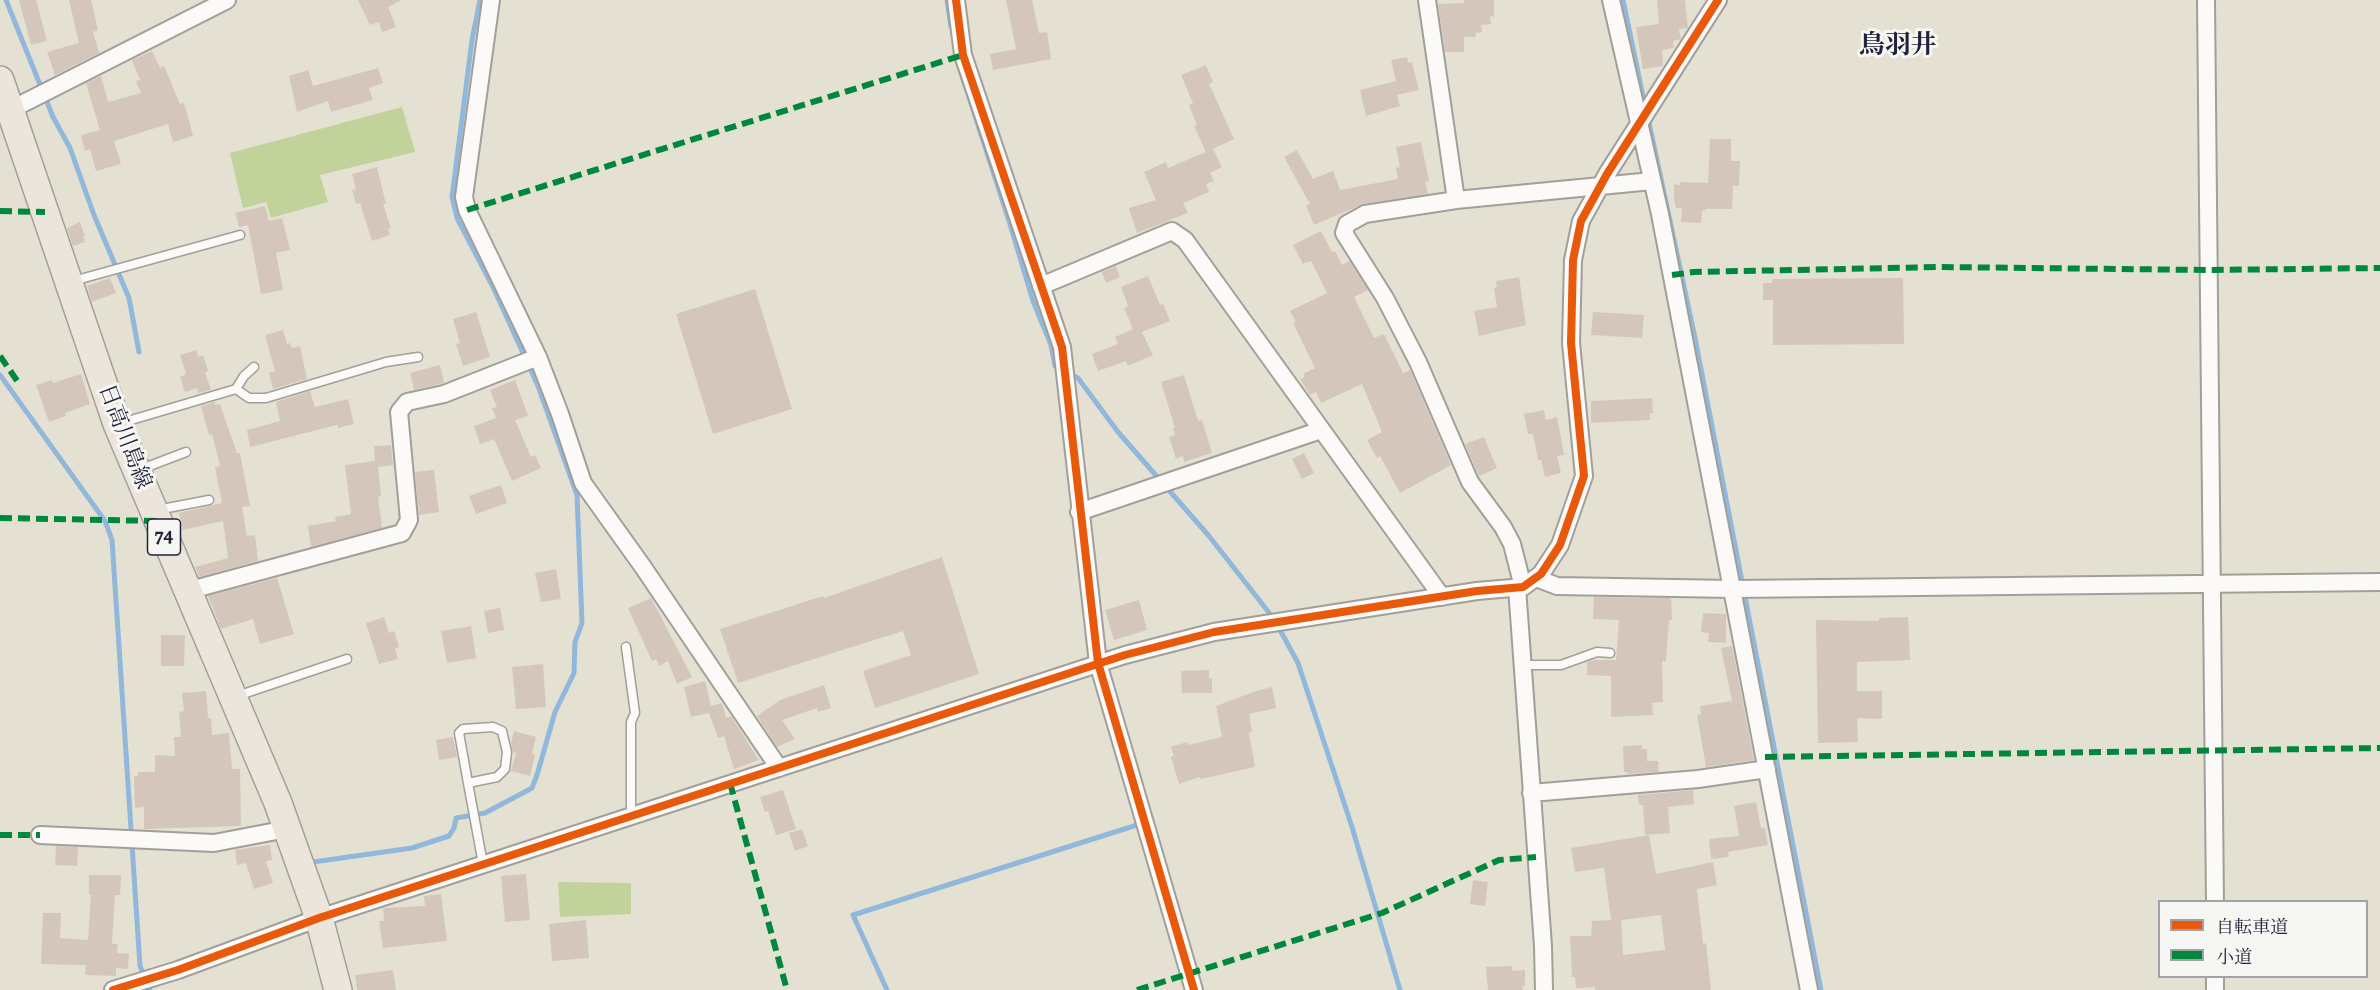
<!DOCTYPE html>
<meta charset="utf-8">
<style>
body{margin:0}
#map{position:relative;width:2380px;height:990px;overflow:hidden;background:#e4e1d2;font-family:Alegreya,"Noto Serif JP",serif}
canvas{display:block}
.legend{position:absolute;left:2158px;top:900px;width:210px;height:78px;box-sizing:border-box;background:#f6f6f2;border:2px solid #a1a1a9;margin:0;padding:8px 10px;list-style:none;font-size:18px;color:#22223b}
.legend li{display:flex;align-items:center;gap:12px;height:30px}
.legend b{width:30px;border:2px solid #a1a1a9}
</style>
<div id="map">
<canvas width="2380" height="990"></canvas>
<ul class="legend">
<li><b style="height:8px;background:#e8590c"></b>自転車道</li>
<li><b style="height:8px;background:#00873e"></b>小道</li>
</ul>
</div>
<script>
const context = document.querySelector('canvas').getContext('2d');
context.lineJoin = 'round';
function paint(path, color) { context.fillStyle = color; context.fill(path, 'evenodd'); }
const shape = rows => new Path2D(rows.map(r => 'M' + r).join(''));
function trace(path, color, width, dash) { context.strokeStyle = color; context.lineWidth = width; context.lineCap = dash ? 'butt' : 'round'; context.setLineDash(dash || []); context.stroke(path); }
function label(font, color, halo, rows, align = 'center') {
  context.font = font + ' Alegreya,"Noto Serif JP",serif'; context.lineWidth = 6; context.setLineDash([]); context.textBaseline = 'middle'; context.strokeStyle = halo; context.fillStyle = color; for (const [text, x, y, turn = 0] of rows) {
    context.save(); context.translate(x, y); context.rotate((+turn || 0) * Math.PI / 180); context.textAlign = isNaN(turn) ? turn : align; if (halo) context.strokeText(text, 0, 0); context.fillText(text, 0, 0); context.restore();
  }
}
paint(shape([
 [402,107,415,152,320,175,328,202,271,218,266,202,243,208,230,153],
 [558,882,631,883,631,914,560,917]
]), '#c1d29a');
trace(shape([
 [6,0,53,117,70,148,94,215,129,298,139,352],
 [947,0,951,27],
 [1623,0,1645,106],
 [957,60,1010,224,1033,301,1051,345,1055,366,1078,378,1118,432,1209,536,1274,619,1298,663,1352,827,1400,990],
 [1648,118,1695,338,1821,990],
 [0,375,105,521,112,540,140,966,150,990],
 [313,862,412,848,449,836,454,828,456,818,485,813,532,788,537,775,555,712,574,673,575,642,582,623,577,495,538,386,493,287,457,218,452,197,472,40,480,0],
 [887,990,853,915,1137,825]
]), '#91b8da', 5);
paint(shape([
 [19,0,36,0,47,41,31,45],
 [69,0,91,0,98,30,93,32,99,53,55,75,47,52,79,43],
 [358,0,402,0,388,7,396,27,382,32,379,22,370,25],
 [1006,0,1032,0,1039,33,1047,32,1051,59,993,70,990,54,1016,49],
 [1464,0,1494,0,1494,17,1490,16,1491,24,1481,25,1482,32,1475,33,1476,37,1464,37,1464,52,1445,52,1438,4,1464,3],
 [1657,0,1685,0,1688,28,1679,29,1681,39,1673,41,1674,48,1662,50,1663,66,1643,69,1636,27,1659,24],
 [152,51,160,68,164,66,180,104,184,103,193,136,173,142,168,124,114,141,121,164,96,171,90,149,85,151,81,135,100,130,86,83,101,76,108,102,141,93,136,81,140,80,132,60],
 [1407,57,1408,63,1412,62,1419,90,1397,95,1400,106,1366,116,1360,90,1396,81,1391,60],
 [1206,65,1213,82,1209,84,1234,139,1213,149,1222,167,1210,173,1214,181,1206,184,1209,192,1183,203,1188,213,1137,233,1129,208,1156,200,1144,172,1166,162,1168,168,1206,152,1194,126,1197,125,1189,105,1193,103,1181,75],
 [378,68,383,83,369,88,373,100,331,112,328,101,297,112,289,76,308,70,313,86],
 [1710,139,1731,139,1731,161,1740,161,1739,186,1733,186,1732,209,1705,209,1705,211,1702,211,1701,223,1681,222,1682,208,1676,208,1674,200,1674,184,1680,185,1680,182,1708,183],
 [1421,142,1429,181,1425,182,1428,194,1363,204,1314,225,1306,205,1310,204,1284,157,1297,150,1313,179,1333,171,1340,190,1398,179,1396,168,1400,167,1396,147],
 [377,167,386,204,383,204,391,228,388,229,390,235,372,241,360,203,356,204,352,190,356,189,352,174],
 [265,206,269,221,282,218,290,250,276,253,283,290,261,294,248,225,239,227,235,213],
 [80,222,85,236,83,237,85,242,73,246,67,228],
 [1321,231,1332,252,1335,251,1342,265,1350,261,1368,290,1354,297,1374,338,1384,334,1403,373,1410,370,1451,465,1400,493,1380,456,1377,458,1367,440,1382,432,1362,384,1321,403,1316,392,1310,395,1300,379,1305,377,1303,374,1315,368,1293,323,1296,322,1290,311,1327,293,1311,261,1303,264,1293,245],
 [1116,266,1120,277,1106,283,1102,272],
 [1148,276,1160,305,1163,304,1170,321,1142,332,1153,355,1128,366,1126,361,1098,371,1092,354,1118,344,1115,337,1133,329,1124,308,1128,306,1121,287],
 [1519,277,1526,325,1479,336,1474,311,1497,307,1494,288,1497,287,1496,281],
 [110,278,116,293,92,302,87,286],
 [1903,278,1904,344,1773,345,1773,300,1763,300,1763,283,1772,283,1772,279],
 [755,289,792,409,713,434,676,314],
 [476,312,490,357,463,366,456,344,460,343,453,319],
 [1593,312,1644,315,1642,338,1591,335],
 [283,330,287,344,290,343,292,348,300,346,307,379,273,389,269,373,275,371,265,335],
 [196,350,199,357,203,355,208,371,205,372,211,390,198,393,197,388,185,392,180,377,186,374,180,355],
 [440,365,444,383,414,390,410,373],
 [81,374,90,404,65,413,66,416,49,422,36,385,52,380,53,383],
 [1184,375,1198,421,1202,420,1212,453,1184,462,1183,456,1176,459,1169,437,1175,435,1173,428,1175,428,1161,382],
 [515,380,528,416,515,420,531,457,535,455,541,468,512,481,494,439,480,444,474,426,496,418,492,408,497,407,490,390],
 [310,391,315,407,348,399,354,424,338,428,337,425,250,447,247,430,280,421,276,402],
 [1652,398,1653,413,1650,413,1650,420,1591,423,1591,401],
 [215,402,215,405,220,404,237,453,240,453,250,506,242,507,247,536,255,535,258,561,199,577,195,567,228,558,223,521,183,530,179,513,222,503,215,467,220,466,212,434,209,435,201,406],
 [1544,410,1546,420,1557,417,1564,455,1557,456,1561,473,1545,477,1541,460,1538,460,1533,434,1528,434,1524,414],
 [1484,437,1497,468,1479,476,1465,444],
 [391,445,393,465,378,467,381,496,378,497,382,528,311,547,308,526,336,521,335,517,351,514,345,465,375,461,374,446],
 [1304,453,1314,473,1302,479,1292,459],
 [434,470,439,512,419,515,415,472],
 [501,485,507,503,476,514,469,496],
 [942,557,979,674,875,708,863,671,911,655,903,631,738,683,720,629,823,596,824,598],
 [556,569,561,599,541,602,535,573],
 [277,578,294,634,260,644,253,619,221,629,208,596],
 [1594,597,1671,598,1672,620,1669,620,1666,661,1662,661,1663,702,1652,703,1653,715,1611,717,1611,676,1587,675,1587,662,1594,660,1616,660,1619,620,1593,619],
 [651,598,692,677,677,684,668,661,659,666,656,659,652,661,628,608],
 [1139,600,1147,630,1114,640,1105,610],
 [500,608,504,630,488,633,484,611],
 [1703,613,1726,614,1726,643,1708,642,1709,633,1701,632],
 [384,617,389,633,394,631,399,647,395,648,398,659,379,664,366,623],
 [1908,617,1910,660,1857,662,1857,691,1882,691,1882,719,1857,718,1858,742,1818,743,1816,620,1879,621,1879,618],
 [471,626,476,658,447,663,441,631],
 [161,635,185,635,184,666,161,666],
 [1732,646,1754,760,1706,767,1697,715,1701,714,1700,706,1732,701,1721,648],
 [543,664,546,707,516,709,512,667],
 [1209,670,1209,678,1212,678,1212,693,1182,693,1181,671],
 [705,681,711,706,722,703,726,718,731,716,759,760,734,769,724,736,718,738,709,713,691,717,684,687],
 [824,685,831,708,818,712,817,708,782,720,795,739,777,747,757,716,780,700],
 [1272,687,1276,708,1249,714,1252,732,1249,733,1255,767,1201,779,1200,777,1179,784,1171,757,1174,756,1171,747,1187,742,1188,745,1222,737,1216,706,1256,691],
 [206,691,208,718,211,718,212,735,229,733,232,769,240,769,241,826,144,829,144,807,135,808,134,776,138,776,138,772,155,772,155,755,175,756,174,737,181,737,179,712,184,711,182,693],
 [514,731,536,737,532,754,535,755,530,776,511,771,516,753,513,752,511,743],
 [453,737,457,757,439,760,436,740],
 [1642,745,1642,749,1647,749,1647,761,1658,761,1659,772,1627,774,1627,772,1624,772,1623,746],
 [783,790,796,829,776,835,768,811,765,812,760,797],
 [1693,790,1694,804,1668,807,1670,833,1645,835,1643,805,1639,805,1638,795],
 [1756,802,1761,828,1765,828,1768,845,1728,852,1729,857,1711,859,1709,839,1739,836,1734,806],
 [802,829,808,846,795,851,789,833],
 [1649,835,1656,874,1713,862,1717,885,1697,889,1703,944,1706,943,1711,990,1595,990,1595,987,1576,988,1575,977,1572,977,1570,936,1591,936,1592,921,1611,920,1604,868,1575,872,1571,848],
 [1661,915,1665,950,1623,955,1621,920],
 [270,845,272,860,266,861,273,883,254,889,246,863,237,865,235,850],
 [56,846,78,847,77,866,55,865],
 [526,874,530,920,505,922,501,876],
 [89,875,121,875,120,895,115,895,112,944,118,944,117,953,129,954,128,969,116,968,116,976,85,975,86,965,41,964,43,913,61,913,60,938,88,940,91,895,89,895],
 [1473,880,1488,882,1485,906,1470,904],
 [441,894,447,941,383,948,379,921,384,921,383,908,425,906,424,896],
 [586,920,589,958,552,961,549,924],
 [1512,966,1512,971,1525,970,1525,986,1522,986,1523,990,1488,990,1486,967],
 [393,970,396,990,357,990,355,975]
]), '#d5c6bb');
const lane = shape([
 [73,281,240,235],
 [236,389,244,376,254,367],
 [121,423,236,389,249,398,266,398,386,362,418,357],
 [139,470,186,452],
 [157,510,209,500],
 [626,647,635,713,631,722,631,816],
 [1521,665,1561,665,1597,652,1610,653],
 [237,696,347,659],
 [468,783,497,777,505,769,507,752,502,731,493,727,463,729,459,733,468,783,483,864]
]);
const street = shape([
 [491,0,464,197,467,210,538,357,560,414,583,483,643,567,779,768],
 [956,0,963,55,1062,347,1098,663,1194,990],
 [1427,0,1456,200],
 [1611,0,1660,214,1809,990],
 [2206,0,2215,902],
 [10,110,227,0],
 [1041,286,1172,231,1185,240,1442,597],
 [1079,512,1321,430],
 [1536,578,1557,586,1733,589,2380,582],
 [1517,587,1543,946,1544,990],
 [1523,587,1512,544,1503,527,1470,482,1418,362,1385,298,1344,233,1347,224,1365,214,1456,200,1652,181],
 [187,591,402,533,409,520,399,412,407,402,444,394,538,357],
 [1531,793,1698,779,1767,769],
 [40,835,214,843,287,829],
 [2215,976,2215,990],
 [113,990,178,970,319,918,1125,655,1214,632,1477,591,1523,587,1541,574,1560,545,1584,476,1571,343,1573,260,1581,221,1607,174,1718,0]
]);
const primary = shape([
 [0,80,117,424,278,803,319,918,338,990]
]);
trace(lane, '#a19f99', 11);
trace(street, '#a19f99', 20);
trace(primary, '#a19f99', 30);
trace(lane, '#fbfaf8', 8);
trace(street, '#fbfaf8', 16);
trace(primary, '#ece5dc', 27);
trace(shape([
 [467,210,963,55],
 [0,211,45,212],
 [1672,275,1694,272,1940,267,2209,270,2380,268],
 [0,356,20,385],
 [0,518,158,521],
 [1765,757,2380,748],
 [730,783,787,990],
 [0,835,40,835],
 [1137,990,1382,913,1499,860,1536,857]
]), '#00873e', 6, [12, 6]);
trace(shape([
 [956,0,963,55,1062,347,1098,663,1194,990],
 [113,990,178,970,319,918,1125,655,1214,632,1477,591,1523,587,1541,574,1560,545,1584,476,1571,343,1573,260,1581,221,1607,174,1718,0]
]), '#e8590c', 8);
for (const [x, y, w] of [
 [164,537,33]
]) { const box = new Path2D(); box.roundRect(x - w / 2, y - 18, w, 36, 4.5); context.fillStyle = '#f6f6f2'; context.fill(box); trace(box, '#22223b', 1.5); }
label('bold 21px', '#22223b', null, [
 ["74",164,537]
]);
label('22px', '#22223b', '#f6f6f2', [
 ["日高川島線",124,437,69]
]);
label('bold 26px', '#22223b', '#f6f6f2', [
 ["鳥羽井",1898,47]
]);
</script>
